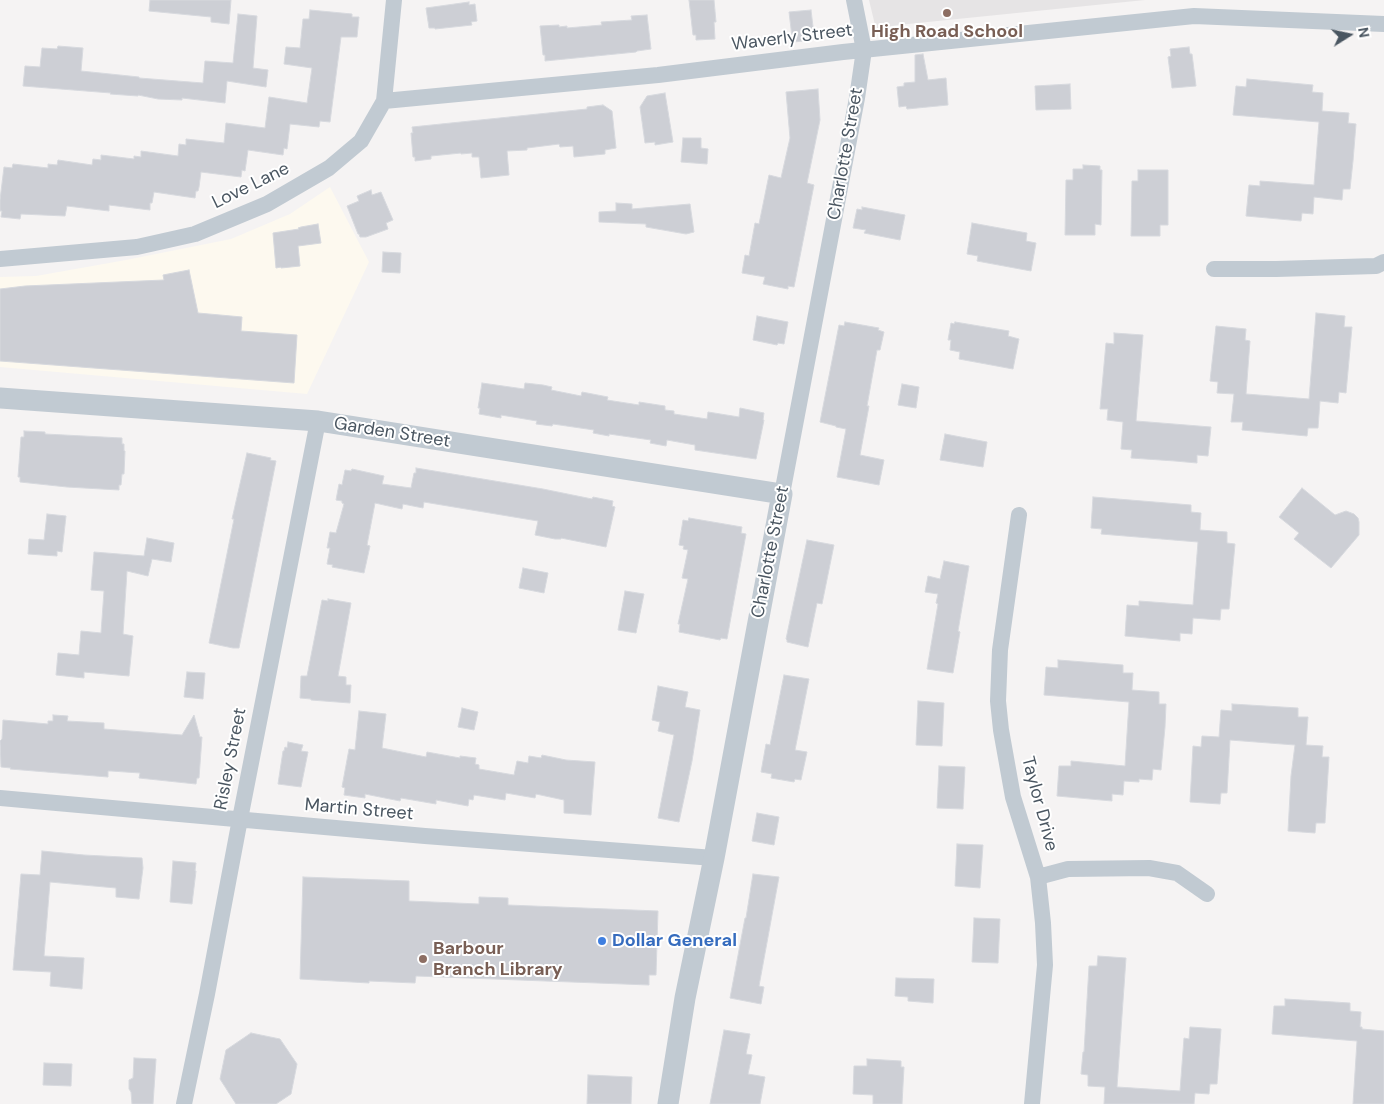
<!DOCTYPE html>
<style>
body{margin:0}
#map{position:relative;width:1384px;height:1104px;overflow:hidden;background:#f5f3f3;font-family:"DM Sans",sans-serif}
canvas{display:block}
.north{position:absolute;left:1324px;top:10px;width:50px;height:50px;-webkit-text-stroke:4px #fff;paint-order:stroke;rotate:80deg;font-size:14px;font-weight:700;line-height:20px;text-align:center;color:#4a5661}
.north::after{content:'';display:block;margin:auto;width:18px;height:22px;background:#4a5661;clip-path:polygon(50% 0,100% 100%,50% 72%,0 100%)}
</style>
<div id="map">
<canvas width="1384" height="1104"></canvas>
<div class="north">N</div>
</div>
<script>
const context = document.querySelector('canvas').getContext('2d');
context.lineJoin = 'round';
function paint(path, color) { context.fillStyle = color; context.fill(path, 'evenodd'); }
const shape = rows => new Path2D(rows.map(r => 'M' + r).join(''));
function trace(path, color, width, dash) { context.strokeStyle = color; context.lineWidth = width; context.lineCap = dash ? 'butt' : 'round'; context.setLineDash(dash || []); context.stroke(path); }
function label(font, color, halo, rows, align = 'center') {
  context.font = font + ' "DM Sans",sans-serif'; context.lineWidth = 4; context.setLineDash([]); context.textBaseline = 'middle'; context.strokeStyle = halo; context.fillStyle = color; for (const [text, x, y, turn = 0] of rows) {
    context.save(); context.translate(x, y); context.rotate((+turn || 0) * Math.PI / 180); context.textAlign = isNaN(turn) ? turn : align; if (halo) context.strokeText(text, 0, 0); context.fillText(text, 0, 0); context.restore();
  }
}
paint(shape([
 [330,187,369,262,307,394,0,367,0,277,36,276,126,260,231,239,290,214]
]), '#fdf9ef');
paint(shape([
 [869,0,1145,0,898,25,876,29]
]), '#e6e4e5');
const building = shape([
 [150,0,231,0,229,24,211,22,211,17,149,11,150,0],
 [689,0,714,0,716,22,714,22,715,39,696,40,696,35,693,35,689,0],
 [469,2,469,5,475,4,477,21,471,22,472,25,435,29,435,28,429,28,426,8,469,2],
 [310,10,352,14,352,17,359,17,357,37,341,37,330,122,320,121,319,127,290,124,287,149,284,148,283,155,248,150,245,171,242,170,241,177,201,172,199,187,198,191,196,191,195,198,154,192,152,203,150,203,150,210,109,205,109,211,67,206,65,216,21,214,20,219,1,217,2,211,0,211,0,200,4,167,12,168,13,164,48,168,48,164,57,165,58,160,92,165,93,159,101,160,101,155,134,159,134,156,141,157,141,151,178,156,179,144,186,145,186,139,224,143,226,123,265,128,269,97,307,103,312,68,284,64,286,47,300,48,303,19,309,19,310,10],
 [811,10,814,35,812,35,812,40,794,42,794,37,792,37,789,12,811,10],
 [238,14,257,16,253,68,268,70,266,87,227,81,225,103,182,98,182,100,158,99,138,95,138,96,110,94,111,93,23,86,25,66,40,67,42,48,57,49,58,46,83,48,81,71,139,77,139,78,203,83,205,61,233,63,238,14],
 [647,15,651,49,637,51,636,52,545,61,545,55,543,55,540,26,559,25,559,27,567,26,567,28,602,25,601,22,632,20,631,16,647,15],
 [1189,47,1190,54,1192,54,1196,86,1172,88,1168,57,1171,56,1170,49,1189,47],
 [923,54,928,80,946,78,948,105,907,109,906,106,899,107,897,87,904,86,904,83,915,82,915,55,923,54],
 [1247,79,1313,85,1312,92,1323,93,1322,111,1349,113,1348,123,1356,124,1353,161,1350,189,1343,189,1342,200,1314,197,1313,214,1302,213,1301,221,1246,216,1249,185,1260,186,1260,181,1314,185,1319,122,1233,115,1236,86,1246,87,1247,79],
 [1070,84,1071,109,1036,110,1035,86,1070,84],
 [818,89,820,120,807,183,814,185,794,287,788,286,788,289,763,284,765,277,742,273,745,255,749,256,755,223,759,224,769,175,781,178,790,138,786,92,818,89],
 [665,93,673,142,655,145,655,142,645,143,640,107,647,96,665,93],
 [603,105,612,111,616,148,605,150,605,154,574,157,573,146,560,147,559,144,527,148,527,150,507,151,509,175,481,178,479,157,472,157,472,153,461,154,461,153,431,156,431,159,415,161,415,157,413,157,411,133,413,133,412,127,587,109,587,107,603,105],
 [683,138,701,138,701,148,708,149,707,164,681,162,683,138],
 [1083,165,1100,166,1100,170,1102,170,1101,225,1095,224,1095,235,1065,235,1066,180,1073,180,1073,169,1083,169,1083,165],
 [1138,170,1168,170,1168,225,1160,225,1160,236,1131,236,1132,181,1138,181,1138,170],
 [371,190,372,195,381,192,393,220,386,223,388,229,366,237,360,237,359,234,358,234,347,206,359,201,357,196,371,190],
 [616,203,632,204,632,209,690,204,694,232,686,234,646,227,646,224,599,222,599,212,616,211,616,203],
 [862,207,905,215,900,240,864,233,866,230,853,228,857,209,862,210,862,207],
 [972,223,1027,233,1026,241,1036,243,1031,271,977,261,978,256,967,254,972,223],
 [318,224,321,243,298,246,300,266,281,268,281,267,276,268,273,233,299,229,298,228,301,227,318,224],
 [383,252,401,253,400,273,382,272,383,252],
 [189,270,198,313,242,317,241,331,297,335,294,383,0,361,0,289,25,286,164,280,163,275,189,270],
 [1316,313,1345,316,1344,327,1352,327,1346,393,1339,392,1338,403,1320,401,1318,428,1308,428,1307,436,1242,430,1243,422,1231,422,1234,394,1217,393,1218,382,1210,381,1216,326,1246,329,1245,340,1250,341,1246,394,1309,399,1316,313],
 [757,316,788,322,784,344,778,343,777,345,753,340,757,316],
 [845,322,879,328,878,330,884,332,880,350,877,350,867,406,869,406,860,455,884,460,879,485,837,477,846,429,836,427,836,426,820,422,839,325,844,326,845,322],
 [955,322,1009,331,1008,336,1019,339,1013,369,959,359,960,352,950,350,951,340,948,340,951,323,954,324,955,322],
 [1114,333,1143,335,1136,421,1211,427,1208,456,1197,455,1197,463,1175,461,1131,458,1132,450,1121,449,1123,422,1107,420,1108,409,1100,409,1106,343,1114,344,1114,333],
 [482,383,524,389,525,383,543,385,552,387,551,390,581,396,582,392,608,397,607,400,639,405,639,402,665,406,665,410,674,411,674,414,707,419,708,412,739,417,740,408,764,413,763,420,764,420,756,459,695,450,695,445,667,440,666,446,650,443,651,440,609,434,609,436,593,433,594,430,553,424,552,426,536,424,537,421,501,415,501,418,479,414,480,408,478,408,482,383],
 [902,384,919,387,916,408,898,405,902,384],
 [24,431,45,432,45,434,122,438,122,444,124,444,124,451,125,451,124,474,122,474,121,485,119,485,119,490,67,487,20,482,20,477,18,477,21,437,24,437,24,431],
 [945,434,987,442,983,467,940,460,945,434],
 [247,453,271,458,270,460,276,461,239,648,233,648,209,643,234,519,232,519,247,453],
 [416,468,543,489,592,499,593,497,613,501,612,506,615,507,606,547,561,538,561,539,555,539,535,535,538,521,424,502,423,508,403,504,402,509,375,503,367,545,370,546,364,573,332,567,333,565,327,564,330,548,327,548,330,532,336,533,344,504,342,503,342,501,336,500,339,484,342,485,345,470,351,471,352,469,384,476,382,484,411,488,414,473,416,473,416,468],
 [1302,488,1335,515,1346,511,1354,514,1358,518,1359,522,1359,535,1331,568,1294,539,1299,533,1279,517,1302,488],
 [1093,497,1191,505,1191,512,1201,513,1200,530,1227,532,1227,543,1235,544,1229,609,1221,609,1220,620,1193,618,1192,634,1180,633,1180,641,1125,636,1127,605,1139,606,1139,601,1193,605,1198,542,1101,534,1102,529,1091,528,1093,497],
 [47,514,66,516,62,552,57,551,57,556,28,554,29,539,44,540,47,514],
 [689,518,742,527,741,533,746,534,727,639,721,638,720,640,679,632,680,624,678,624,688,579,682,578,688,550,683,549,684,546,679,545,683,520,688,521,689,518],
 [147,538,174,543,171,562,152,559,148,576,127,571,123,634,133,636,129,676,84,672,84,678,56,675,58,653,79,655,81,631,101,633,104,591,91,590,94,552,144,556,147,538],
 [807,540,834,545,822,604,817,603,808,647,787,642,787,640,786,639,807,540],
 [944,561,969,566,958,631,960,632,953,673,927,669,938,604,936,603,938,594,925,592,928,576,940,579,944,561],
 [523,568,548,573,544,593,519,588,523,568],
 [625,591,644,594,636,633,618,630,625,591],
 [328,599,351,603,338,676,346,677,346,685,351,685,350,703,311,700,311,699,300,698,301,676,307,676,322,600,328,601,328,599],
 [1058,660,1123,665,1123,673,1133,673,1132,690,1159,692,1159,704,1166,704,1165,727,1161,770,1153,769,1152,780,1139,779,1139,782,1124,781,1123,795,1112,794,1112,801,1057,796,1059,766,1071,766,1071,761,1125,766,1129,702,1044,695,1046,667,1058,668,1058,660],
 [187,672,205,673,203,699,184,697,187,672],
 [784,675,809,679,795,750,807,752,801,780,795,779,794,782,771,778,772,774,761,772,766,744,770,745,784,675],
 [658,686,688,692,685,707,700,710,692,761,679,822,658,818,674,735,658,731,660,722,652,720,658,686],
 [918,701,944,703,942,746,916,745,918,701],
 [1232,704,1298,708,1298,717,1308,717,1306,745,1323,746,1322,757,1329,757,1325,823,1316,823,1315,833,1288,831,1291,776,1295,745,1230,740,1227,793,1221,793,1220,804,1190,802,1193,746,1201,747,1202,736,1219,737,1221,710,1232,711,1232,704],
 [462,708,478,712,474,730,458,727,462,708],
 [359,711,386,714,382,748,426,757,427,752,460,758,460,756,476,758,475,764,479,765,479,769,514,775,517,761,528,763,529,756,541,758,542,755,566,760,595,762,591,815,564,813,564,800,536,794,535,798,506,793,505,800,474,795,473,800,469,799,468,806,436,800,436,804,401,798,400,801,365,794,365,798,344,795,345,788,342,787,349,749,355,750,359,711],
 [53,715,68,716,67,721,104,723,104,729,182,735,194,715,200,737,202,737,199,778,197,778,196,784,139,778,140,773,111,771,108,771,108,777,10,769,11,768,1,767,0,741,2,739,3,720,48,724,48,721,53,721,53,715],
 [288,742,303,745,301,751,308,752,301,787,278,784,283,751,284,751,285,747,287,748,288,742],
 [939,766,965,767,963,809,937,808,939,766],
 [757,813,779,817,774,845,752,841,757,813],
 [957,844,983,845,980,888,955,886,957,844],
 [42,851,84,855,142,858,143,868,139,899,116,897,116,888,50,882,44,956,84,958,82,989,50,986,51,972,13,970,21,874,40,875,42,851],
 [173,861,196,863,195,871,196,871,192,904,170,902,173,861],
 [753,874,779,877,759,986,764,987,761,1004,730,998,745,918,746,918,753,874],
 [303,877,409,881,409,901,479,904,479,897,508,898,508,905,658,911,656,975,649,975,649,985,416,976,415,983,369,981,369,983,300,979,303,877],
 [974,918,1000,919,998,963,972,962,974,918],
 [1098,956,1126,958,1117,1087,1180,1091,1184,1038,1189,1039,1190,1027,1221,1029,1217,1084,1210,1084,1209,1094,1195,1093,1194,1104,1104,1104,1105,1087,1088,1086,1088,1075,1081,1074,1083,1052,1084,1052,1089,966,1097,966,1098,956],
 [896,978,934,979,933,1003,908,1001,908,997,895,996,896,978],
 [1285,999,1350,1003,1350,1011,1361,1012,1360,1027,1362,1027,1362,1029,1384,1031,1384,1104,1353,1104,1357,1041,1272,1034,1274,1006,1285,1006,1285,999],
 [724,1030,750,1034,746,1054,752,1055,748,1074,765,1077,760,1104,710,1104,724,1030],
 [251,1033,280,1039,297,1064,291,1094,276,1104,236,1104,220,1079,226,1050,251,1033],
 [134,1058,156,1059,153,1104,132,1104,131,1092,129,1089,129,1080,133,1078,134,1058],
 [867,1059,901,1061,901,1067,904,1067,902,1104,873,1104,873,1095,853,1094,854,1066,867,1066,867,1059],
 [44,1063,72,1064,71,1086,43,1085,44,1063],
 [588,1075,632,1077,631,1104,587,1104,588,1075]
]);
paint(building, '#cdcfd5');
trace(building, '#d7d9de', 1);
trace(shape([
 [384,101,658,75,843,52,1194,16,1384,24],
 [0,259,137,247,195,234,267,204,329,168,361,141,384,101,394,0],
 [1214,269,1276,269,1376,266,1384,262],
 [782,494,857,98,864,50,854,0],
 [1019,515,1000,650,998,701,1001,730,1013,797,1038,877,1043,923,1045,965,1032,1104],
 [0,798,425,836,714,858],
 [1038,877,1068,869,1149,868,1177,873,1207,894],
 [184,1104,207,994,240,819,318,421]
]), '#c1cad2', 16);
trace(shape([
 [0,398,318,421,782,494,714,858,685,998,668,1104]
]), '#c1cad2', 21);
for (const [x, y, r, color] of [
 [947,13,5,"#8d6e63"],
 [602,941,5,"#3f7fe0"],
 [423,959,5,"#8d6e63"]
]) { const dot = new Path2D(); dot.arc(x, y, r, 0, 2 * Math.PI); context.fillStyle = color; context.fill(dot); trace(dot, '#fff', 2); }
label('bold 18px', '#785e54', '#fff', [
 ["High Road School",947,32],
 ["Barbour",433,949,"left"],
 ["Branch Library",433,970,"left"]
]);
label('18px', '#4a5661', '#fff', [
 ["Waverly Street",792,38,-7],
 ["Charlotte Street",846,154,-80],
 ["Love Lane",251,186,-26],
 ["Garden Street",392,433,9],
 ["Charlotte Street",771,552,-79],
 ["Risley Street",231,759,-79],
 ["Taylor Drive",1039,804,75],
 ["Martin Street",359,810,5]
]);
label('bold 18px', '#366cbe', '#fff', [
 ["Dollar General",612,941]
], 'left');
</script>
